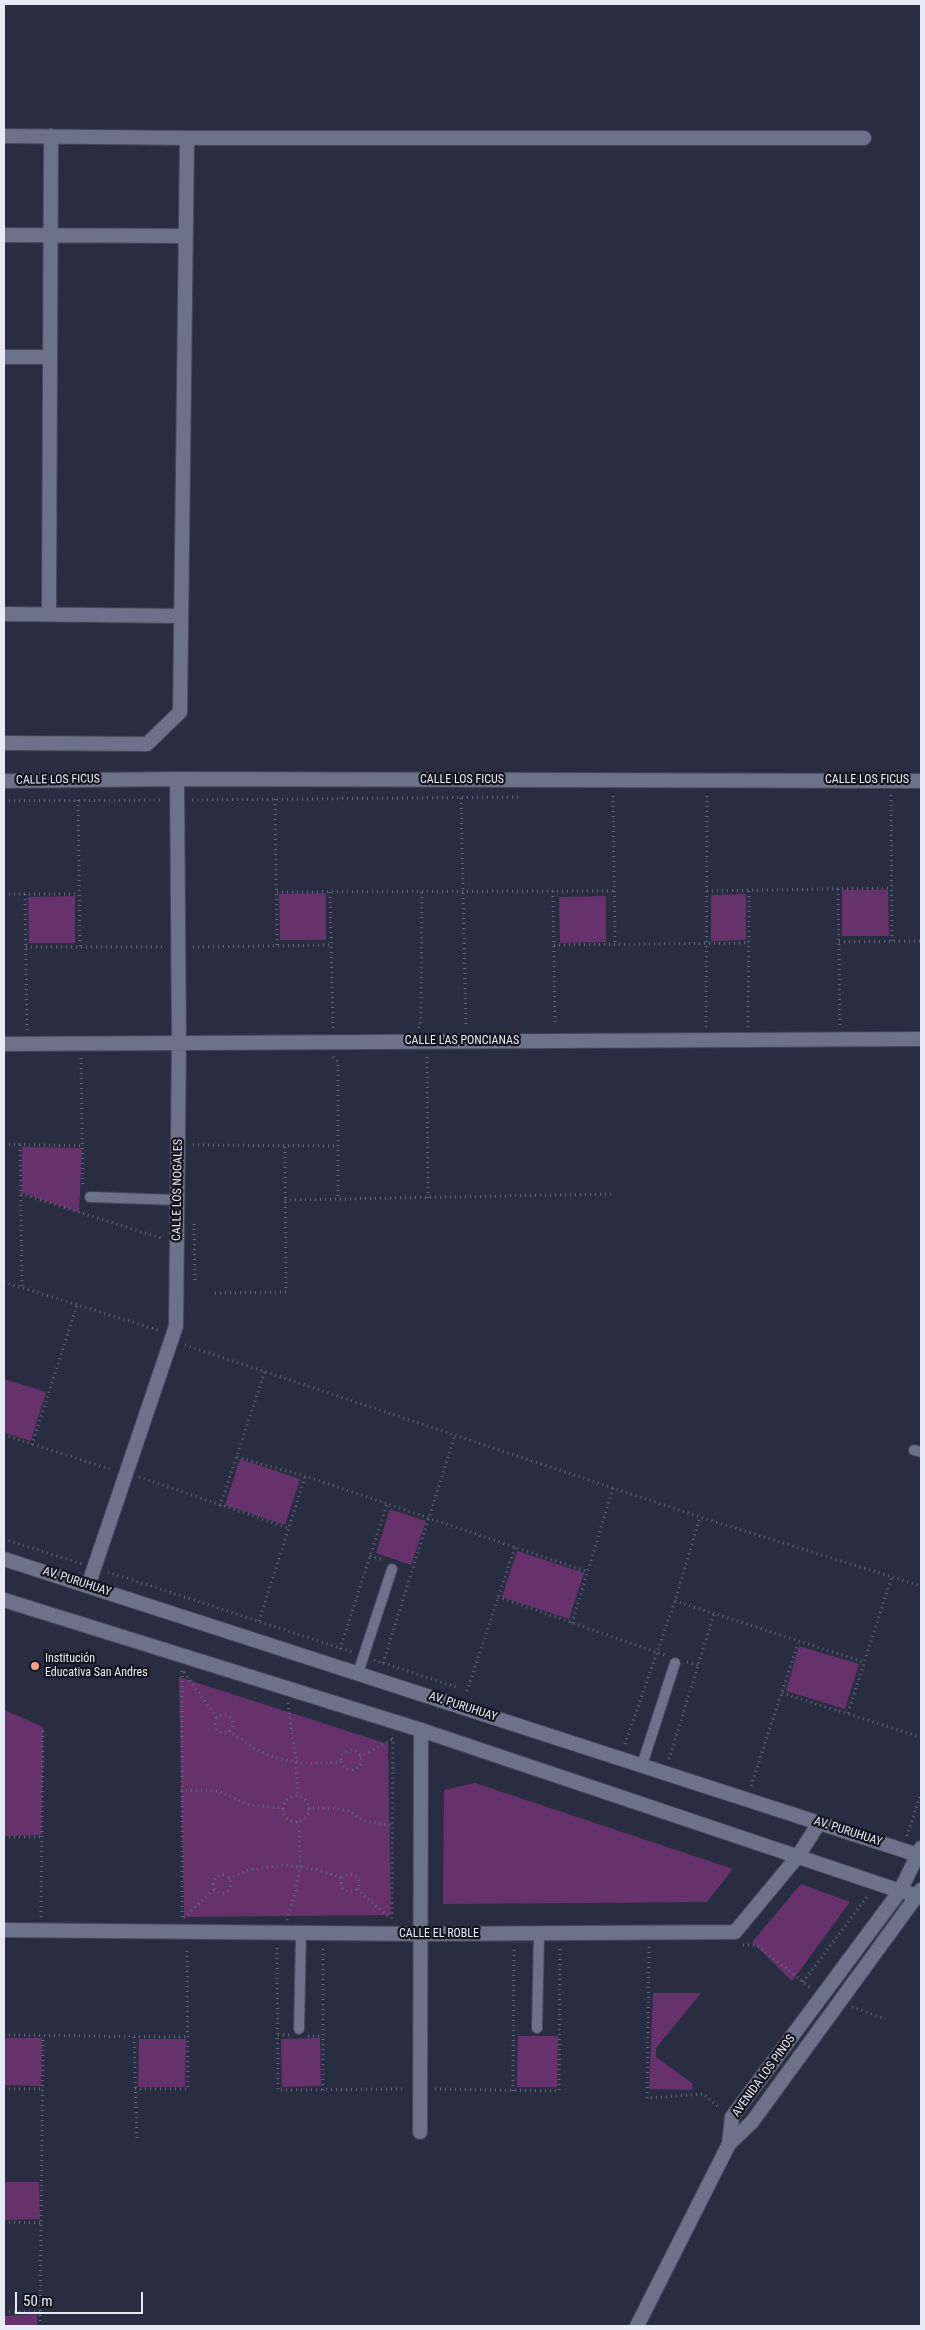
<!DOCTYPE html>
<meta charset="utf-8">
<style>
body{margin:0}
#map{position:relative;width:925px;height:2330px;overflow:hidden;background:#292d41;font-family:"Roboto Condensed",sans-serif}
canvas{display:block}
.frame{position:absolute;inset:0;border:5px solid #e6eaf7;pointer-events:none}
.scale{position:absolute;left:15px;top:2292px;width:128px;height:22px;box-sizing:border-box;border:2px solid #e6eaf7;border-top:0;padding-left:6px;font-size:15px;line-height:18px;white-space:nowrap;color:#e6eaf7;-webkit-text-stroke:4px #14161f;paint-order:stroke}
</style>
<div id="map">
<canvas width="925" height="2330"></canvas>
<div class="frame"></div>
<div class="scale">50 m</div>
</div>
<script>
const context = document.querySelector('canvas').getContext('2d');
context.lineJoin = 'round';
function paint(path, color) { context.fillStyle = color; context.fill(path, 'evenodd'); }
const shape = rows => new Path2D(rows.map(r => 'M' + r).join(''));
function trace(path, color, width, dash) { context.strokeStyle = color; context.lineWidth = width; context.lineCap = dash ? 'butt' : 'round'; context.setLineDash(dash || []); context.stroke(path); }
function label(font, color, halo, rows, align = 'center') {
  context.font = font + ' "Roboto Condensed",sans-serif'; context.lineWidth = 4.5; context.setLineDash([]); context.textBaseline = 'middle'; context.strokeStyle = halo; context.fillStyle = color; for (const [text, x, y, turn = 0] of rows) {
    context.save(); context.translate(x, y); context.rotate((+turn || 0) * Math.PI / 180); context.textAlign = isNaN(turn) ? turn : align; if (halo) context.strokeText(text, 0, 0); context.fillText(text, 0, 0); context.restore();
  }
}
paint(shape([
 [842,890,888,890,889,936,842,936],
 [326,893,326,940,280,940,279,894],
 [746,894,746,940,711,941,711,895],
 [75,896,75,943,29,943,28,897],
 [606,896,606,942,560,943,559,897],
 [22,1147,82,1148,79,1212,22,1193],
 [4,1379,46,1392,31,1441,4,1433],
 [240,1459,300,1479,285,1525,225,1505],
 [390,1509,426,1521,411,1565,376,1553],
 [517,1551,584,1573,569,1619,502,1597],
 [799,1646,859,1664,845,1709,786,1691],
 [179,1677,388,1744,391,1915,184,1917],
 [4,1710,43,1727,41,1835,4,1836],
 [475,1783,733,1869,707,1902,443,1904,444,1790],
 [801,1884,850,1902,792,1981,752,1942],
 [653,1993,701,1993,656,2048,656,2057,693,2084,692,2090,649,2089],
 [518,2036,558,2036,557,2087,517,2087],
 [4,2038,42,2038,41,2086,4,2085],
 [320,2038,321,2086,282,2087,281,2039],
 [139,2039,186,2039,185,2087,138,2087],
 [4,2182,39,2182,40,2219,4,2220],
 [37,2314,37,2326,4,2326,4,2316]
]), '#67326b');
const service = shape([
 [90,1197,177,1200],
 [914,1450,921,1452],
 [358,1673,392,1569],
 [642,1765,675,1663],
 [537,2028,539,1933],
 [299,2029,301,1933]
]);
const minor = shape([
 [4,136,187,138,864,138],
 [4,235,186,236],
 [4,357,50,357],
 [4,614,181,616],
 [49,614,51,136],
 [4,743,147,744,180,712,187,138],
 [4,781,177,779,921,781],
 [4,1044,921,1039],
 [88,1586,176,1326,179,1042,177,779],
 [4,1930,420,1934,735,1932,798,1856,819,1823],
 [420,2132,421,1730],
 [637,2326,729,2144]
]);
const tertiary = shape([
 [729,2144,732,2117,900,1891,921,1848],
 [729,2144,752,2122,921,1890]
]);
const secondary = shape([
 [4,1559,921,1856],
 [4,1600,421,1730,900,1891,921,1896]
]);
trace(service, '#454859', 12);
trace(minor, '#454859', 16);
trace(tertiary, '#454859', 16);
trace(secondary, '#454859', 16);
trace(shape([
 [891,795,892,942],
 [613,796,615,944],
 [461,798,466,1028],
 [275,799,277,946],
 [78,800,80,948],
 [192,800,518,797],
 [4,801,163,800],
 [838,889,840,1026],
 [553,891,555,1026],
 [707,891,892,888],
 [277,892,614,891],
 [330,892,333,1029],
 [4,894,79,894],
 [25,894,27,1030],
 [839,942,921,941],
 [554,945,748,943],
 [26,947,164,947],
 [193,947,332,945],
 [706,1027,707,795],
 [748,1027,749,890],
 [419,1028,421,1020,422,892],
 [333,1057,338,1062,338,1199],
 [427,1057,428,1198],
 [81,1058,83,1186],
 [4,1144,83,1146],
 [20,1145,22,1288],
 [193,1145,338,1146],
 [21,1194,164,1239],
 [285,1200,612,1194],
 [194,1224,195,1284],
 [4,1282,161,1331],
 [215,1293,286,1292,285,1147],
 [185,1345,700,1517,921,1586],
 [4,1435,113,1470],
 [32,1445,77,1305],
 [237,1457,305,1476,588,1572],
 [139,1477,288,1528],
 [220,1506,265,1371],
 [4,1539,82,1564],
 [370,1556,384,1560],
 [108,1572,352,1652],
 [498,1597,665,1655],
 [675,1601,864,1662],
 [259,1621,305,1477],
 [572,1623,613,1488],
 [340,1649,387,1504],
 [374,1660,456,1687],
 [687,1662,698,1665],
 [383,1663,455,1435],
 [182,1671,182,1918],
 [184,1672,217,1718],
 [467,1691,515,1547],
 [782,1693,921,1737],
 [288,1703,296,1762,298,1797],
 [848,1713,892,1576],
 '215 1724a9 9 0 1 1 18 0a9 9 0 1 1-18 0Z',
 [229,1731,255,1749,276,1758,308,1764,341,1762],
 [392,1738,393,1739,392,1921],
 [625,1744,675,1601,700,1517],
 '341 1760a10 10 0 1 1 20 0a10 10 0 1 1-20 0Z',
 [360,1757,393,1739],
 [669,1759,714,1614],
 [751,1786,798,1643],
 [181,1790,219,1791,249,1805,283,1808],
 '283 1809a13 13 0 1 1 26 0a13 13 0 1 1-26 0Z',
 [308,1808,337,1809,350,1811,364,1821,393,1825],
 [907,1836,921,1793],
 [4,1837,42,1837],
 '341 1883a9 9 0 1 1 18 0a9 9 0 1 1-18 0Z',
 '213 1884a9 9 0 1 1 18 0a9 9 0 1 1-18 0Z',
 [229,1879,248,1870,283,1865,314,1869,343,1878],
 [357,1889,390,1918],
 [41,1917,43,1727],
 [184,1918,214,1889],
 [287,1920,296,1890,300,1866,299,1821],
 [743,1945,756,1945,811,1988],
 [649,1947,647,2098,703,2094,720,2108],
 [277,1948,278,2090,406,2089],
 [803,1982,869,1894],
 [852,2007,885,2019],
 [4,2035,188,2037],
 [278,2035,289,2035],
 [308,2036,322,2036],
 [134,2037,137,2141],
 [4,2089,42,2089],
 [135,2089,188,2089,187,1947],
 [435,2089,559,2091,560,1948],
 [323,2090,323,1946],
 [513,2091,514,1949],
 [4,2222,41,2223],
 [4,2312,40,2312],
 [40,2326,43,2036]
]), '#65697b', 3, [1, 4]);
trace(service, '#6c7289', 10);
trace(minor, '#6c7289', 14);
trace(tertiary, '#6c7289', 14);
trace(secondary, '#6c7289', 14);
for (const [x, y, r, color] of [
 [35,1666,5,"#f39f83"]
]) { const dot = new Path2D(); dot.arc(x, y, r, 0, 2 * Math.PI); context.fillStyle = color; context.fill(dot); trace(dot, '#14161f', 2); }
label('12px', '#e6eaf7', '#14161f', [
 ["CALLE LOS FICUS",58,780,-1],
 ["CALLE LOS FICUS",462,780],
 ["CALLE LOS FICUS",867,780],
 ["CALLE LAS PONCIANAS",462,1041],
 ["CALLE LOS NOGALES",178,1190,-89],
 ["AV. PURUHUAY",77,1582,18],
 ["AV. PURUHUAY",463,1707,18],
 ["AV. PURUHUAY",848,1832,18],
 ["CALLE EL ROBLE",439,1934],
 ["AVENIDA LOS PINOS",764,2076,-54]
]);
label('12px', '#e6eaf7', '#14161f', [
 ["Institución",45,1659],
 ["Educativa San Andres",45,1673]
], 'left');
</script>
